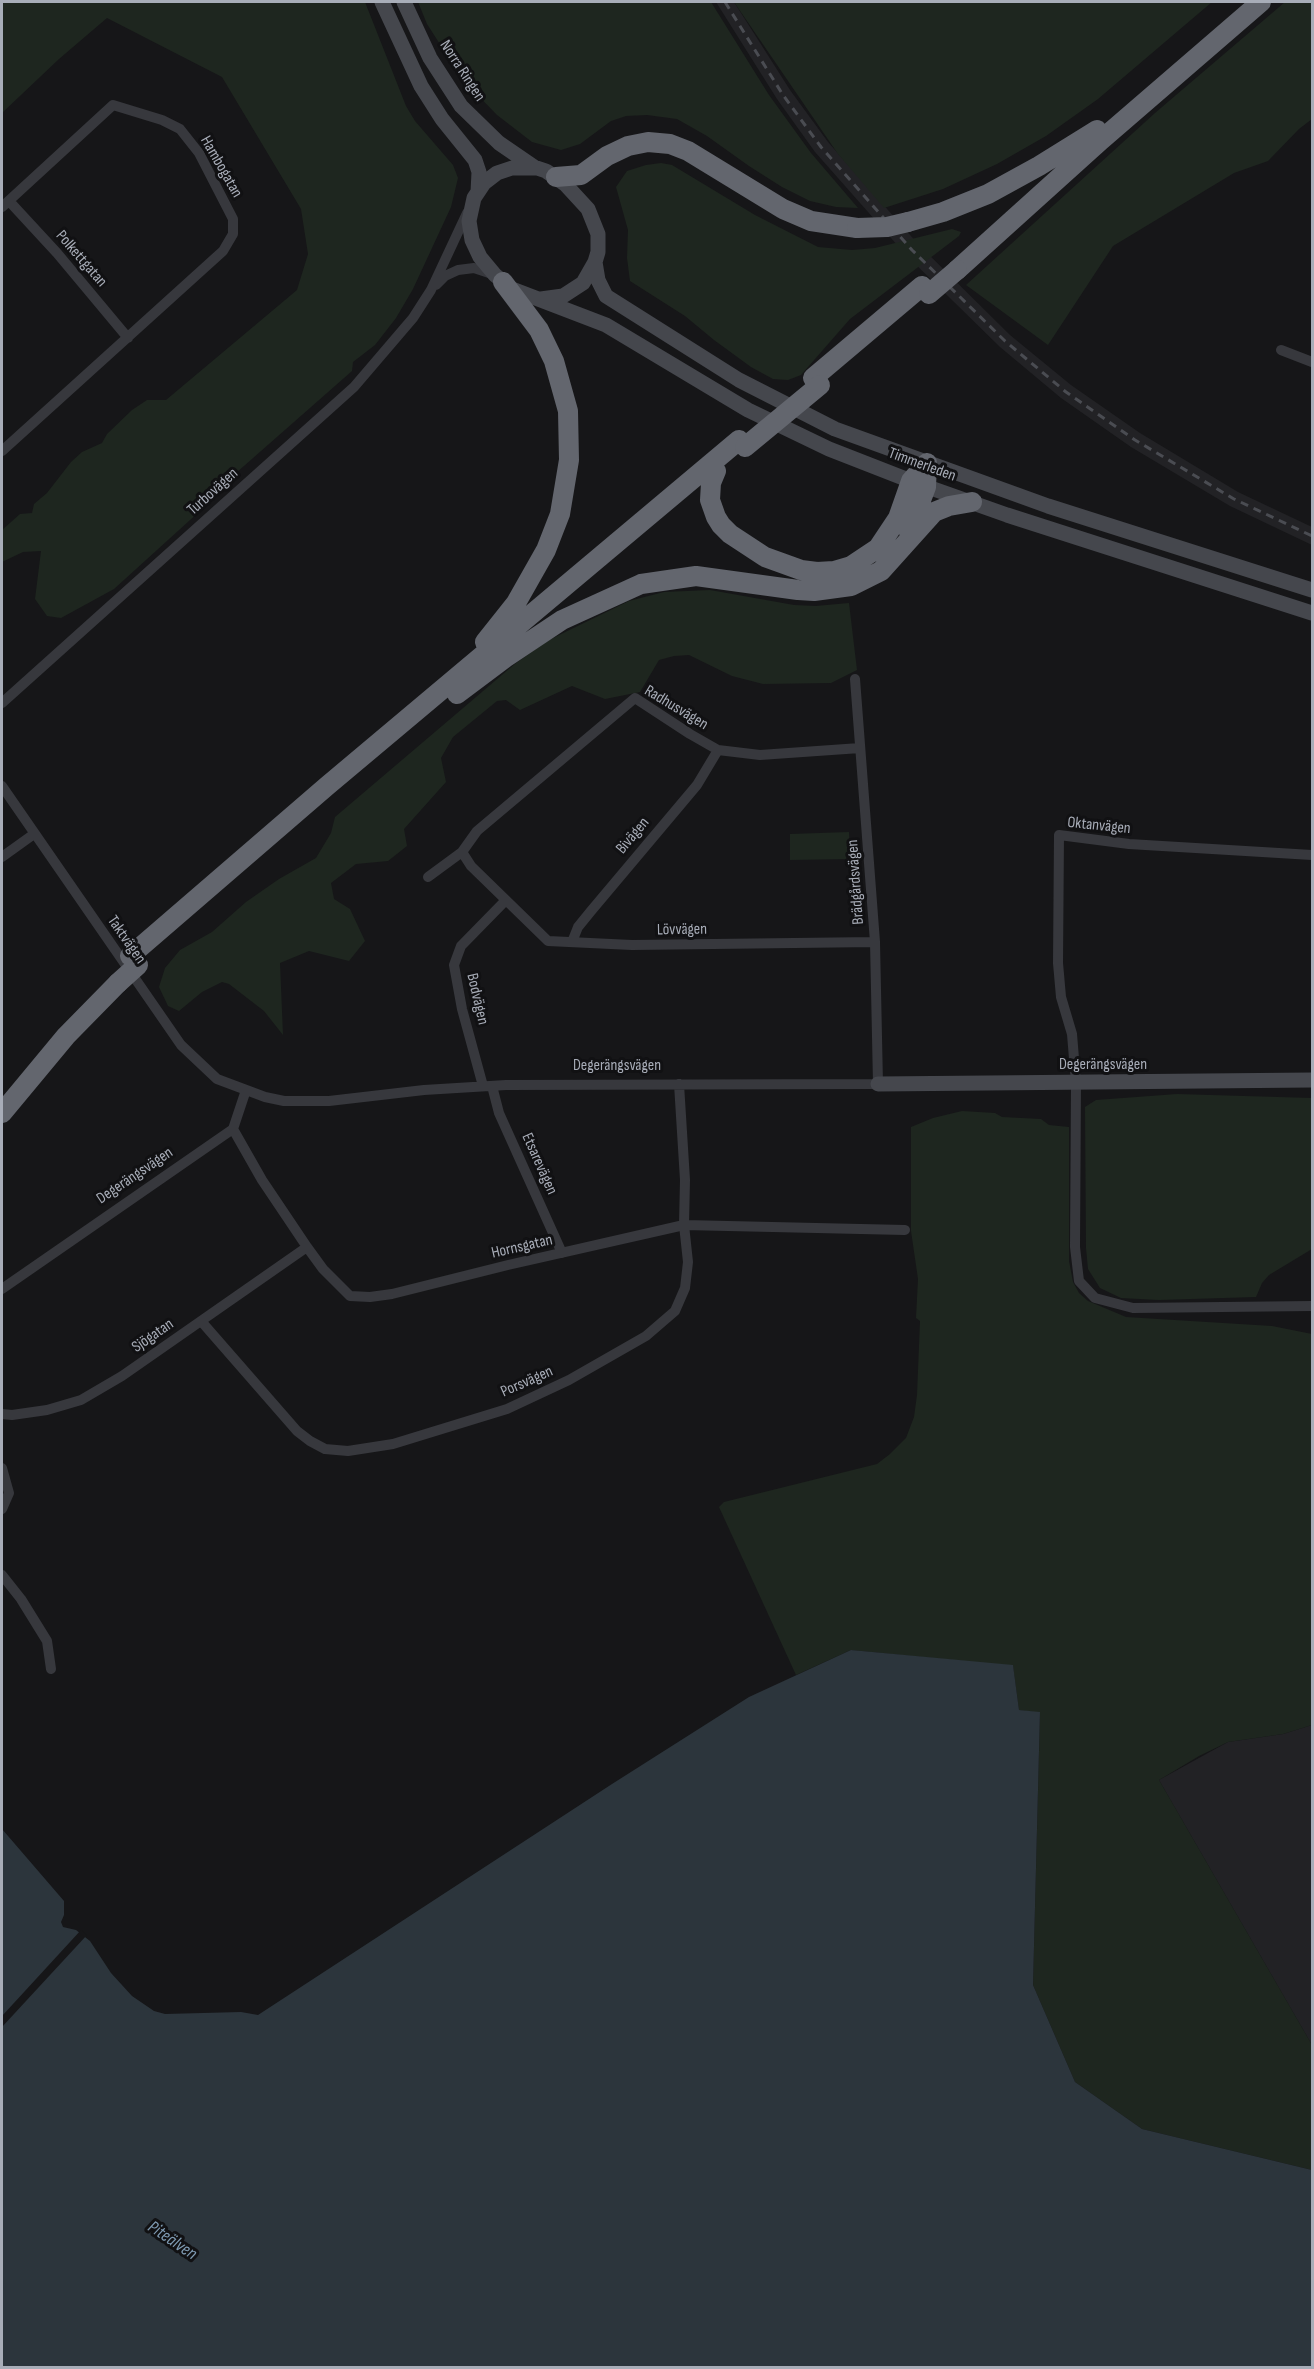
<!DOCTYPE html>
<meta charset="utf-8">
<style>
body{margin:0}
#map{position:relative;width:1314px;height:2369px;overflow:hidden;background:#161618;font-family:"Sofia Sans Condensed",sans-serif}
canvas{display:block}
.frame{position:absolute;inset:0;border:3px solid #a8adb8;pointer-events:none}
</style>
<div id="map">
<canvas width="1314" height="2369"></canvas>
<div class="frame"></div>
</div>
<script>
const context = document.querySelector('canvas').getContext('2d');
context.lineJoin = 'round';
function paint(path, color) { context.fillStyle = color; context.fill(path, 'evenodd'); }
const shape = rows => new Path2D(rows.map(r => 'M' + r).join(''));
function trace(path, color, width, dash) { context.strokeStyle = color; context.lineWidth = width; context.lineCap = dash ? 'butt' : 'round'; context.setLineDash(dash || []); context.stroke(path); }
function label(font, color, halo, rows, align = 'center') {
  context.font = font + ' "Sofia Sans Condensed",sans-serif'; context.lineWidth = 6; context.setLineDash([]); context.textBaseline = 'middle'; context.strokeStyle = halo; context.fillStyle = color; for (const [text, x, y, turn = 0] of rows) {
    context.save(); context.translate(x, y); context.rotate((+turn || 0) * Math.PI / 180); context.textAlign = isNaN(turn) ? turn : align; if (halo) context.strokeText(text, 0, 0); context.fillText(text, 0, 0); context.restore();
  }
}
paint(shape([
 [716,2,734,2,790,90,828,142,918,244,1010,335,1071,385,1140,433,1238,492,1312,527,1312,545,1230,506,1131,447,1061,398,1000,347,906,255,815,152,777,99],
 [1312,1725,1312,2045,1159,1780,1228,1742,1283,1734]
]), '#222225');
paint(shape([
 [2,2,365,2,406,106,415,121,453,165,458,178,451,207,413,289,396,318,375,345,353,362,352,371,236,473,224,480,213,490,211,501,114,589,61,618,47,616,35,599,41,551,23,552,2,562,2,530,20,514,32,513,34,504,47,493,71,462,82,452,102,443,107,434,132,410,147,400,166,400,297,290,308,254,301,209,222,77,107,18,59,59,2,113],
 [418,2,711,2,769,95,811,153,858,208,836,207,810,201,782,187,749,166,707,136,677,119,647,115,626,116,611,121,580,144,561,150,532,142,497,115,463,80,427,24],
 [734,2,1212,2,1098,99,1046,136,997,164,943,189,884,208,838,154],
 [1285,2,1312,2,1312,119,1299,129,1268,161,1234,173,1113,246,1048,345,966,285,1155,113],
 [661,163,672,165,755,215,818,247,852,250,875,248,952,229,961,232,959,236,850,319,801,375,788,380,773,379,751,367,714,340,685,316,630,281,627,258,628,230,616,187,627,171,646,165],
 [710,590,794,605,816,606,849,603,857,670,831,683,763,684,732,676,689,655,674,656,659,660,640,692,605,699,572,686,520,710,506,700,497,701,453,737,441,758,446,782,404,829,407,846,388,861,356,864,331,883,334,899,350,909,365,941,349,961,309,951,280,963,283,1035,264,1011,229,984,222,982,202,992,179,1011,168,1006,159,987,165,968,180,950,212,932,246,902,279,879,316,858,331,833,335,817,516,663,549,640,629,601,664,592],
 [849,832,850,859,790,860,790,834],
 [1177,1094,1312,1098,1312,1249,1269,1275,1262,1283,1256,1297,1159,1300,1121,1298,1100,1288,1088,1269,1086,1248,1085,1107,1096,1100],
 [962,1111,995,1113,1002,1117,1041,1119,1049,1125,1069,1127,1069,1261,1073,1282,1079,1293,1088,1301,1126,1317,1272,1326,1312,1334,1312,1725,1283,1734,1228,1742,1199,1756,1159,1780,1312,2045,1312,2170,1142,2129,1075,2082,1033,1985,1040,1713,1019,1710,1013,1666,851,1650,796,1675,719,1507,724,1502,877,1464,890,1454,906,1438,914,1417,917,1395,920,1321,916,1318,918,1279,911,1231,911,1127,933,1118]
]), '#1e261f');
paint(shape([
 [851,1650,1013,1665,1019,1710,1040,1712,1033,1985,1075,2082,1142,2129,1312,2170,1312,2367,2,2367,2,1829,64,1901,64,1915,61,1922,63,1927,76,1930,90,1941,111,1973,132,1996,154,2011,165,2014,241,2012,258,2015,612,1784,749,1697]
]), '#2c353c');
paint(shape([
 [81,1930,87,1935,2,2027,2,2016]
]), '#161618');
trace(shape([
 [9,201,57,253,128,338],
 [2,207,113,105,162,120,180,129,199,153,233,219,233,234,223,251,2,451],
 [436,285,445,276,458,270,474,268,492,274],
 [1281,350,1312,362],
 [2,703,354,387,413,318,431,290,467,213],
 [860,748,760,755,718,750,690,734,635,698,477,831,462,852,471,866,548,941,632,945,875,942],
 [2,786,181,1045,217,1079,265,1097,284,1101,329,1101,424,1090,506,1085,878,1084,875,942,855,679],
 [1312,855,1129,844,1059,835,1058,963,1061,997,1072,1034,1076,1083,1075,1247,1079,1281,1095,1298,1133,1308,1312,1306],
 [2,857,34,834],
 [428,877,462,852],
 [572,942,578,927,591,911,697,785,718,750],
 [483,1086,462,1009,454,965,461,946,506,900],
 [492,1086,499,1113,562,1253],
 [233,1129,262,1180,307,1247,323,1269,350,1296,370,1297,392,1294,508,1265,684,1225,905,1230],
 [2,1289,233,1129,246,1090],
 [201,1321,297,1431,310,1441,325,1449,348,1451,393,1444,507,1409,569,1380,646,1336,675,1311,685,1288,688,1262,684,1225,685,1180,679,1084],
 [2,1414,12,1415,47,1410,81,1400,122,1376,307,1247],
 [2,1468,9,1493,2,1509],
 [2,1575,21,1599,47,1641,51,1669]
]), '#37383d', 10);
trace(shape([
 [382,2,421,86,442,119,475,160,479,172,478,192],
 [404,2,430,58,461,106,499,143,534,167],
 [595,262,598,280,606,296,739,380,835,429,1048,506,1312,590],
 [541,299,563,296,583,283,595,262,598,252,598,234,588,209,565,184,546,171,537,168,512,168,497,173,484,183,474,198,469,221,472,240,480,257,495,275,512,289,606,325,748,410,829,449,911,481,1007,515,1312,613],
 [878,1084,1312,1080]
]), '#45474d', 15);
trace(shape([
 [556,177,581,175,607,156,628,146,648,142,670,144,688,151,783,209,811,221,857,228],
 [908,222,943,212,988,194,1039,166,1097,130],
 [957,270,1100,141,1261,2],
 [813,378,922,286],
 [716,471,711,483,710,500,716,517,721,525,730,534,765,557,801,570,817,572,834,571,851,566,878,548,898,518,911,481,927,463],
 [909,532,926,487,927,463],
 [485,642,516,603,546,550,560,514,569,460,568,411,554,361,539,330,503,282],
 [457,694,505,658,562,620,641,584,696,576,798,590,814,591,851,586,881,571,934,512,949,506,972,502],
 [130,956,327,786,739,440],
 [2,1113,66,1036,118,983]
]), '#63666e', 20);
trace(shape([
 [725,2,783,95,821,147,912,250,1005,341,1066,392,1135,440,1234,499,1312,536]
]), '#4a4c52', 3, [8, 6]);
trace(shape([
 [857,228,887,227,908,222],
 [929,294,957,270],
 [745,447,820,385],
 [118,983,138,965]
]), '#63666e', 20);
label('16px', '#a8adb8', '#111113', [
 ["Norra Ringen",462,71,57],
 ["Hambogatan",221,167,60],
 ["Polkettgatan",81,259,49],
 ["Timmerleden",922,465,20],
 ["Turbovägen",213,492,-42],
 ["Radhusvägen",676,708,31],
 ["Oktanvägen",1099,826,6],
 ["Bivägen",633,836,-50],
 ["Brädgårdsvägen",856,882,-94],
 ["Lövvägen",682,930,-1],
 ["Taktvägen",126,940,55],
 ["Bodvägen",477,999,77],
 ["Degerängsvägen",1103,1065],
 ["Degerängsvägen",617,1066],
 ["Etsarevägen",539,1164,66],
 ["Degerängsvägen",135,1176,-34],
 ["Hornsgatan",522,1247,-13],
 ["Sjögatan",153,1336,-35],
 ["Porsvägen",527,1382,-24]
]);
label('italic 18px', '#7f9bb3', '#111113', [
 ["Piteälven",172,2241,34]
]);
</script>
